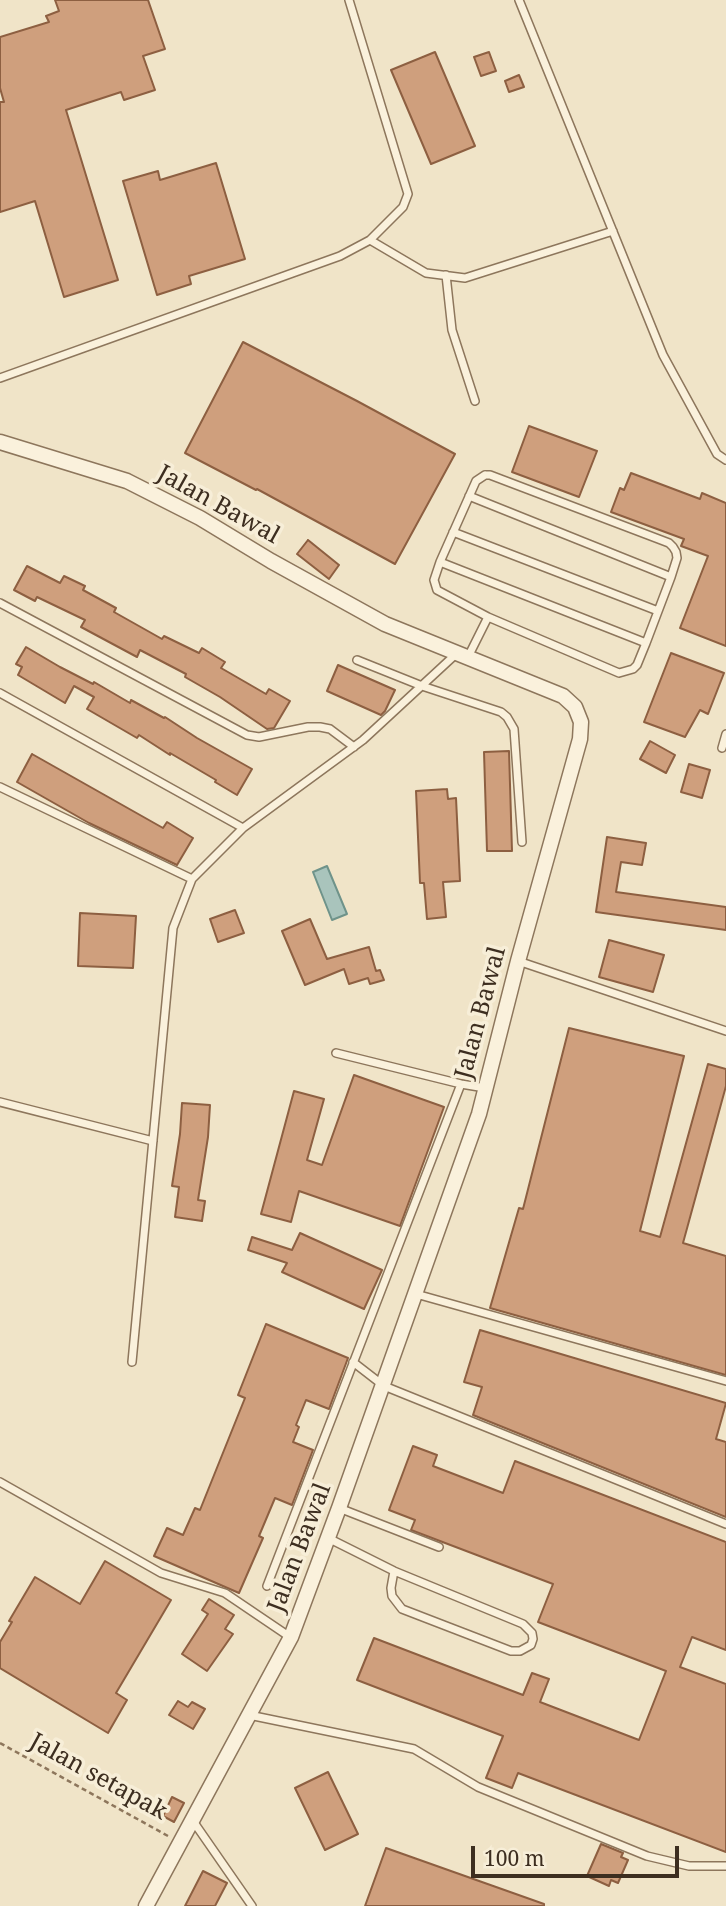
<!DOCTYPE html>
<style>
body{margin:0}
#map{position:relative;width:726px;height:1906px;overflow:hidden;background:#f0e4c8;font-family:"Noto Serif",serif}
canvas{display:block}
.scale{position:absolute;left:471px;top:1846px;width:208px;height:32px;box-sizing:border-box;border:4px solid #3d2e20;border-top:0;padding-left:9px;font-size:21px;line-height:24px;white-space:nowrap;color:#3d2e20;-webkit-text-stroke:5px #f7eed8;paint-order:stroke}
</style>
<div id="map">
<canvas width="726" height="1906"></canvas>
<div class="scale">100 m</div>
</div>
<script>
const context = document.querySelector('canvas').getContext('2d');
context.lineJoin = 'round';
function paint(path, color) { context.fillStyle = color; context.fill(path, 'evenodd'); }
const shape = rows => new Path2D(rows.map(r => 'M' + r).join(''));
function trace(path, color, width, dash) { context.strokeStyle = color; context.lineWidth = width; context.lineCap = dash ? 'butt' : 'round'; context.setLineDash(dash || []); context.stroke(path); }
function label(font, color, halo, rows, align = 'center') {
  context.font = font + ' "Noto Serif",serif'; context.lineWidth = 7; context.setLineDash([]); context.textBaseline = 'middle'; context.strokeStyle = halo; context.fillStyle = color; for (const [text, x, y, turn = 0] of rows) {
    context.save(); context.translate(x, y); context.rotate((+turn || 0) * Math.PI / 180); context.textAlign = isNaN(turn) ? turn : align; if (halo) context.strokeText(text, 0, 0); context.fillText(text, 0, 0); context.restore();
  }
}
const water = shape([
 [327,866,347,914,332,920,313,872,327,866]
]);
paint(water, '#a9c4bc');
trace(water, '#6f938a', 2);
const building = shape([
 [55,0,148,0,165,49,143,56,155,90,124,100,121,92,66,110,118,280,64,297,35,201,0,212,0,102,4,102,0,88,0,37,49,22,46,16,59,11,55,0],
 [435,52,475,146,431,164,391,70,435,52],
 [489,52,496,71,481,76,474,57,489,52],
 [519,75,524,87,509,92,505,81,519,75],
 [216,163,245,259,189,276,191,284,157,295,123,181,158,171,160,180,216,163],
 [243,342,357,401,455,454,395,564,257,489,256,490,185,453,243,342],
 [529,426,597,451,579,497,512,472,529,426],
 [631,473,700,499,702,493,726,503,726,646,680,628,708,556,681,546,684,539,611,512,620,488,624,490,631,473],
 [308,540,339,565,329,579,297,554,308,540],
 [27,566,60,583,64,576,85,586,83,590,116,608,114,612,162,639,164,636,199,653,202,648,225,662,221,668,266,694,269,689,290,701,274,728,267,729,220,697,185,677,186,674,140,650,137,657,81,627,85,620,37,597,35,601,14,590,27,566],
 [26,647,60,667,93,684,94,682,130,703,131,700,164,718,165,717,197,738,252,769,237,795,215,782,216,780,170,753,170,755,139,735,137,738,87,709,94,697,74,686,65,703,18,675,22,667,16,664,26,647],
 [671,653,724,673,708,714,700,710,685,737,644,722,671,653],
 [338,665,395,690,385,711,381,715,327,691,338,665],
 [650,741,675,755,666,773,640,759,650,741],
 [509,751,512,851,487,851,484,752,509,751],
 [32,754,163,828,167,822,193,838,177,865,89,823,17,782,32,754],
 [689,764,710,770,702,798,681,792,689,764],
 [447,789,448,799,456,798,460,881,443,882,446,917,427,919,424,883,420,883,416,791,447,789],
 [607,837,646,843,642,865,621,862,616,892,726,907,726,930,596,912,607,837],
 [235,910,244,933,218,942,210,919,235,910],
 [80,913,136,916,133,968,78,966,80,913],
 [310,919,327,959,369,947,376,971,380,970,384,980,370,984,368,978,349,984,344,969,305,985,282,931,310,919],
 [609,940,664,955,653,992,599,977,609,940],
 [569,1028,684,1056,640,1231,660,1237,708,1064,726,1069,726,1086,683,1243,726,1256,726,1375,490,1308,519,1208,523,1209,569,1028],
 [354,1075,444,1107,400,1226,299,1191,291,1222,261,1214,294,1091,324,1099,307,1160,322,1165,354,1075],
 [182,1103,210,1105,208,1137,198,1200,205,1201,202,1221,175,1217,179,1187,172,1186,180,1134,182,1103],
 [300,1233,382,1270,364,1309,282,1272,287,1263,248,1250,252,1237,292,1250,300,1233],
 [266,1324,348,1358,329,1409,306,1400,296,1425,299,1427,293,1442,313,1450,292,1505,275,1498,259,1536,263,1538,239,1593,154,1556,167,1528,183,1535,195,1508,200,1510,245,1398,238,1395,266,1324],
 [480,1330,726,1403,716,1439,726,1442,726,1517,473,1415,482,1387,464,1382,480,1330],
 [413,1446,437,1455,433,1466,503,1493,515,1461,726,1542,726,1650,692,1637,680,1667,726,1684,726,1852,518,1773,512,1788,486,1778,503,1736,357,1680,374,1638,523,1695,532,1673,549,1679,540,1702,639,1740,666,1671,538,1622,553,1584,411,1530,415,1520,389,1510,413,1446],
 [105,1561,171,1600,116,1693,127,1700,108,1733,0,1668,0,1642,12,1622,9,1621,35,1577,80,1604,105,1561],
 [209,1599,234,1615,225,1629,233,1634,207,1671,182,1654,208,1614,202,1610,209,1599],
 [178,1701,188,1707,192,1702,205,1709,193,1729,169,1715,178,1701],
 [328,1772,358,1834,325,1850,295,1788,328,1772],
 [172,1797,184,1803,174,1822,163,1816,172,1797],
 [601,1844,623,1853,621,1857,628,1860,618,1883,611,1880,609,1886,587,1876,601,1844],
 [386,1848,544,1904,544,1906,365,1906,386,1848],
 [203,1871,227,1883,215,1906,185,1906,203,1871]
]);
paint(building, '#cf9f7d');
trace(building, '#8d5f41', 2);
const lane = shape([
 [519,0,663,355,717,454,726,460],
 [370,240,426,273,465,278,613,231],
 [446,275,452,330,475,401],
 [0,378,340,256,370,240,403,207,408,194,349,0],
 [485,475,490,475,669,543,673,547,676,552,677,558,671,577,646,643,637,665,633,669,619,673,488,617,437,590,434,580,440,562,476,481,485,475],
 [469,496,671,577],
 [453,532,658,611],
 [440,562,646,643],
 [0,603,247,735,259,737,308,727,320,727,330,729,354,747],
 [468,657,488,617],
 [357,660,422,686,501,712,507,717,514,729,522,842],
 [0,693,243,828],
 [722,748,726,734],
 [0,787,192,879],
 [518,961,726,1031],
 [336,1053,461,1084,485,1088],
 [0,1102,153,1141],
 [416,1294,726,1381],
 [132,1362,173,928,192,879,243,828,363,740,456,654],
 [353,1362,384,1386,726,1524],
 [0,1482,161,1573,225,1593,290,1637],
 [339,1508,439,1547],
 [328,1538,394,1571,523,1624,532,1633,533,1639,531,1645,520,1651,511,1651,402,1609,392,1596,391,1588,394,1571],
 [267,1586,461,1084],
 [249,1715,414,1749,478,1787,647,1856,689,1866,726,1866],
 [193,1821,252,1906]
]);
const street = shape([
 [0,442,127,481,200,518,271,561,385,624,563,696,575,707,581,722,580,739,518,961,479,1114,339,1508,291,1637,146,1906]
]);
trace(lane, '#8d765c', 10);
trace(street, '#8d765c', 17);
trace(shape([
 [0,1743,168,1836]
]), '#8d765c', 2.5, [5, 3.5]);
trace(lane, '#faf1dc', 7);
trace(street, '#faf1dc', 14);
label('24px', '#3d2e20', '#f7eed8', [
 ["Jalan Bawal",218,505,29],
 ["Jalan Bawal",481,1013,-75],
 ["Jalan Bawal",300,1548,-69],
 ["Jalan setapak",98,1777,29]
]);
</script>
